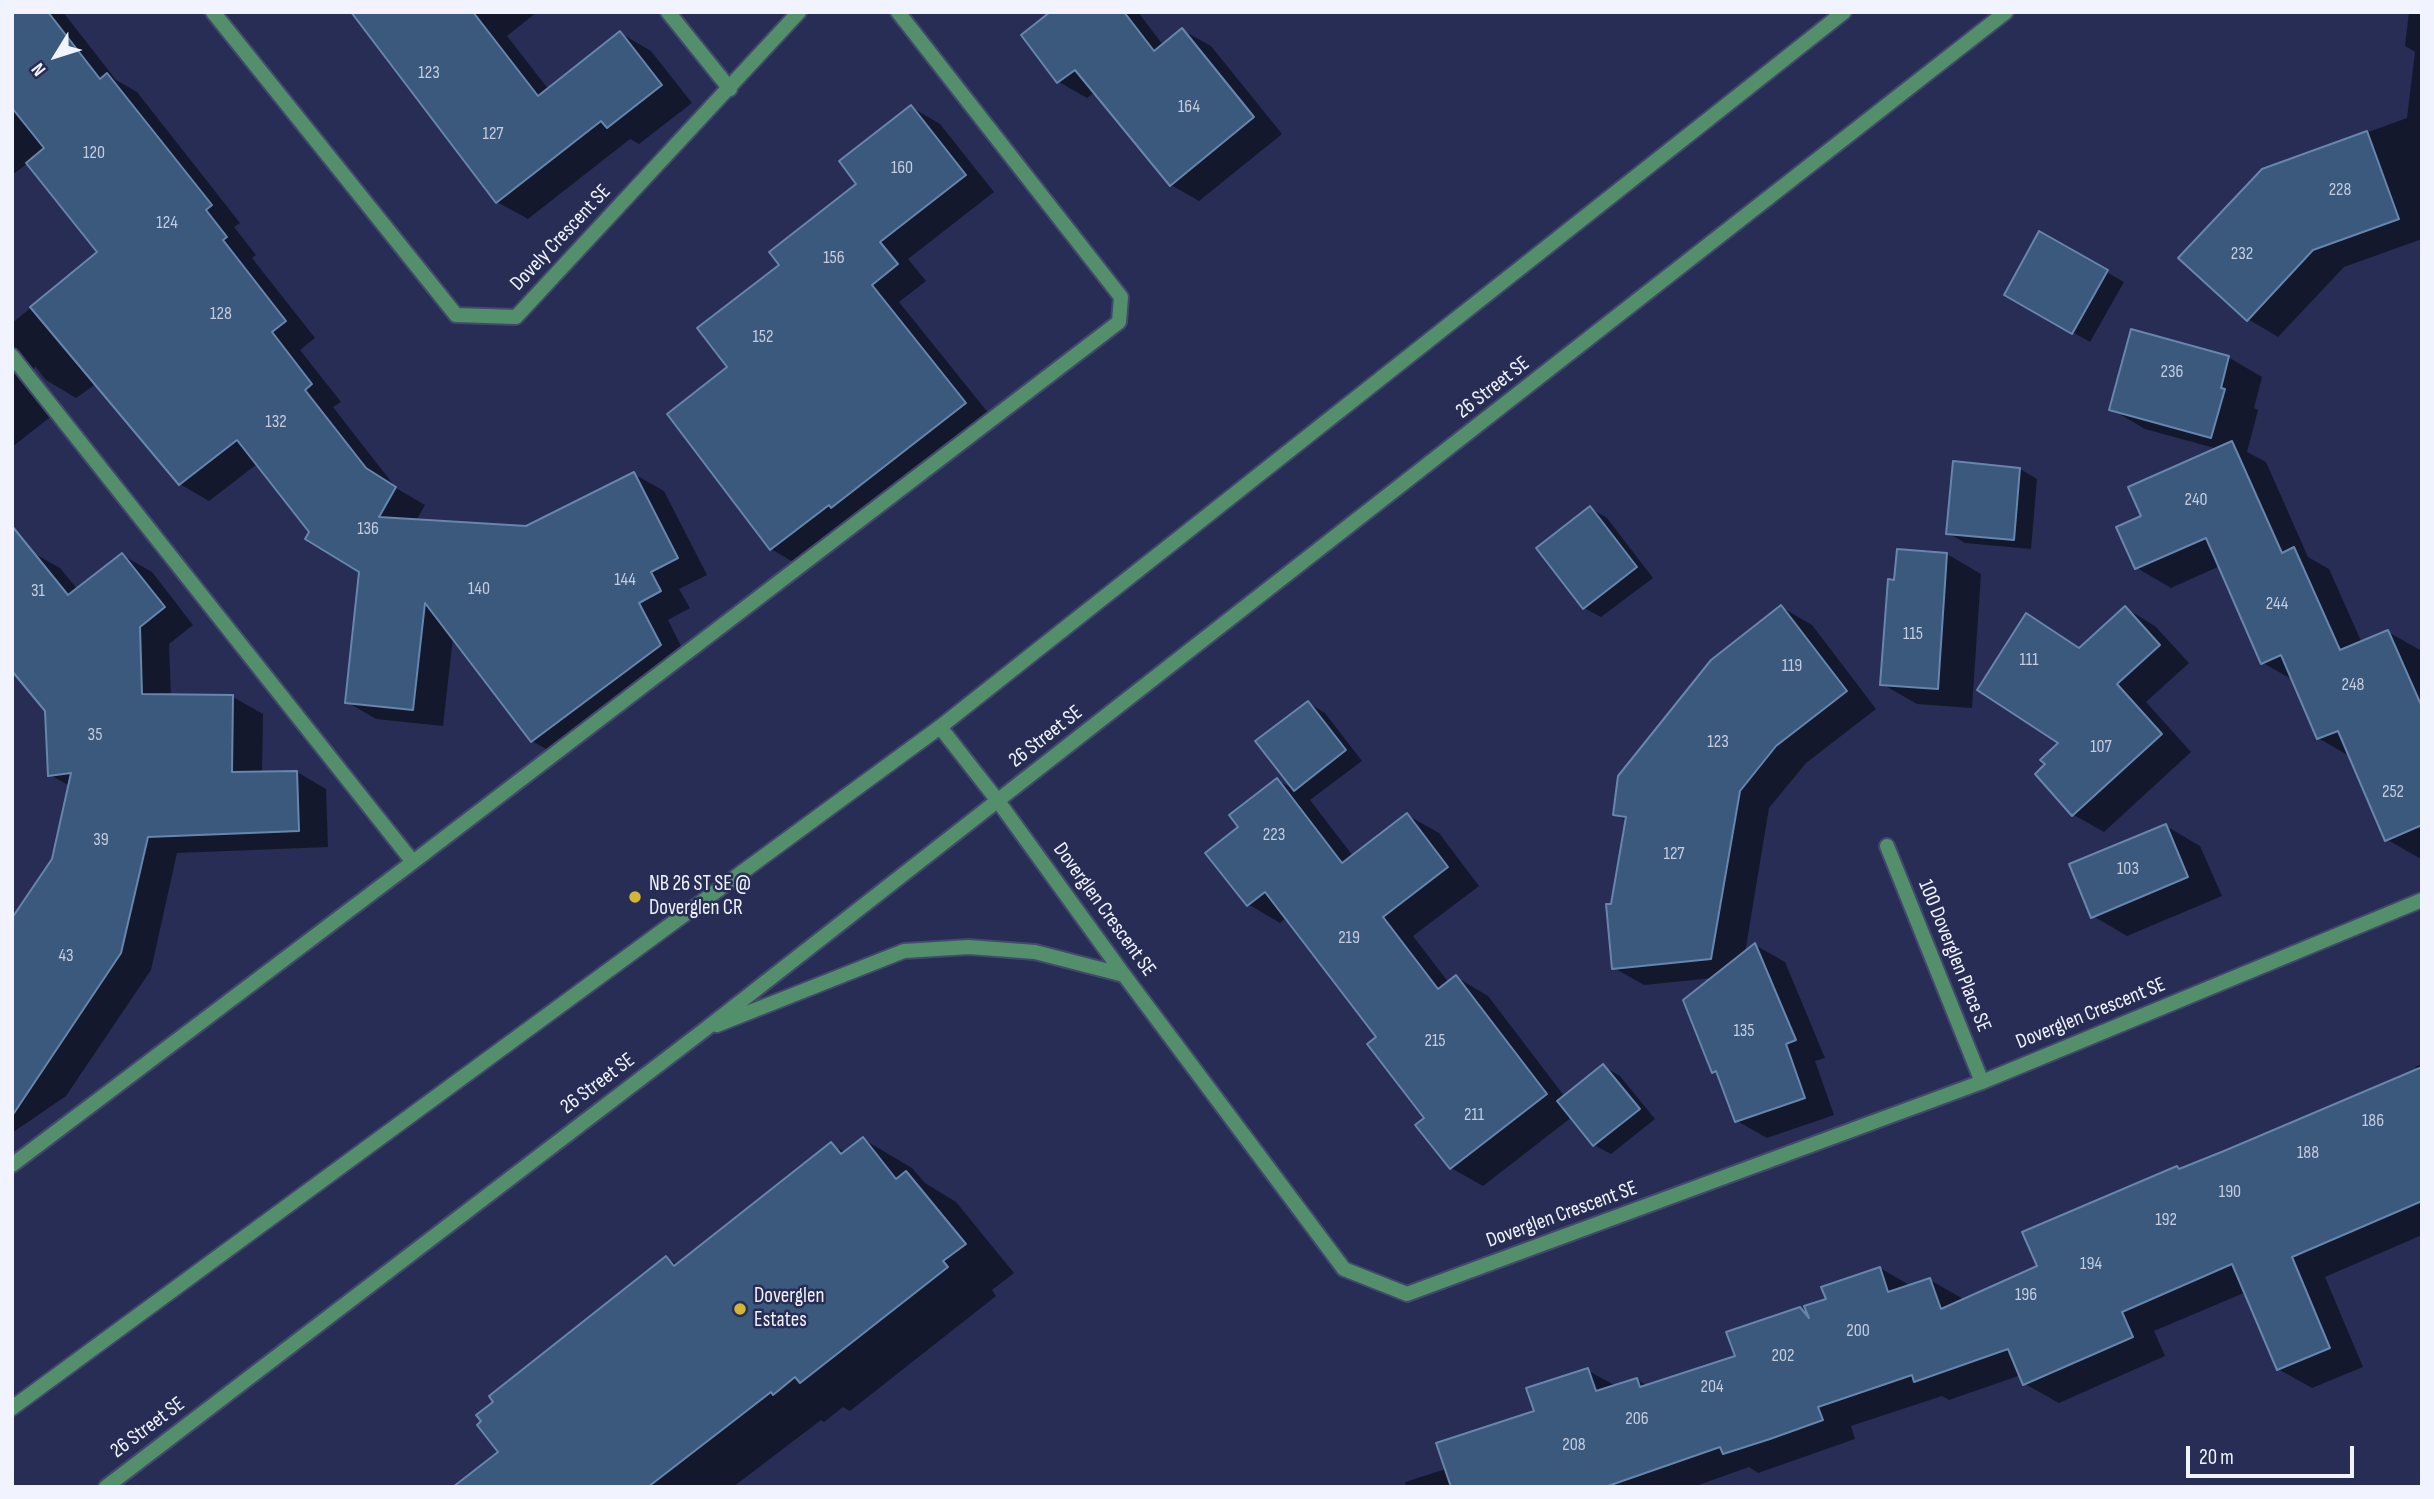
<!DOCTYPE html>
<style>
body{margin:0}
#map{position:relative;width:2434px;height:1499px;overflow:hidden;background:#272d54;font-family:"Sofia Sans Condensed",sans-serif}
canvas{display:block}
.frame{position:absolute;inset:0;border:14px solid #f1f3fe;pointer-events:none}
.north{position:absolute;left:21px;top:21px;width:70px;height:70px;-webkit-text-stroke:5px #272d54;paint-order:stroke;rotate:232deg;font-size:19px;font-weight:700;line-height:28px;text-align:center;color:#f1f3fe}
.north::after{content:'';display:block;margin:auto;width:24px;height:32px;background:#f1f3fe;clip-path:polygon(50% 0,100% 100%,50% 72%,0 100%)}
.scale{position:absolute;left:2186px;top:1446px;width:168px;height:32px;box-sizing:border-box;border:4px solid #f1f3fe;border-top:0;padding-left:9px;font-size:21px;line-height:24px;white-space:nowrap;color:#f1f3fe;-webkit-text-stroke:5px #272d54;paint-order:stroke}
</style>
<div id="map">
<canvas width="2434" height="1499"></canvas>
<div class="frame"></div>
<div class="north">N</div>
<div class="scale">20 m</div>
</div>
<script>
const context = document.querySelector('canvas').getContext('2d');
context.lineJoin = 'round';
function paint(path, color) { context.fillStyle = color; context.fill(path, 'evenodd'); }
const shape = rows => new Path2D(rows.map(r => 'M' + r).join(''));
function trace(path, color, width, dash) { context.strokeStyle = color; context.lineWidth = width; context.lineCap = dash ? 'butt' : 'round'; context.setLineDash(dash || []); context.stroke(path); }
function label(font, color, halo, rows, align = 'center') {
  context.font = font + ' "Sofia Sans Condensed",sans-serif'; context.lineWidth = 5; context.setLineDash([]); context.textBaseline = 'middle'; context.strokeStyle = halo; context.fillStyle = color; for (const [text, x, y, turn = 0] of rows) {
    context.save(); context.translate(x, y); context.rotate((+turn || 0) * Math.PI / 180); context.textAlign = isNaN(turn) ? turn : align; if (halo) context.strokeText(text, 0, 0); context.fillText(text, 0, 0); context.restore();
  }
}
paint(shape([
 [12,12,63,12,116,80,137,92,240,223,234,227,256,255,252,258,315,338,300,350,341,402,333,407,396,488,425,505,416,521,526,527,634,474,664,491,707,575,679,589,690,608,668,620,689,662,562,758,532,741,453,637,443,726,376,719,347,702,361,571,311,532,257,464,209,501,180,484,97,383,76,398,46,380,35,366,32,375,58,411,12,447,12,323,100,252,28,163,12,175],
 [355,12,537,12,507,36,549,90,620,33,651,51,692,103,639,144,630,139,528,219,497,202],
 [1053,12,1138,12,1163,45,1182,30,1211,46,1282,134,1199,201,1171,185,1095,92,1087,98,1059,82,1023,35],
 [2409,12,2422,12,2422,239,2344,267,2278,337,2248,319,2263,170,2407,118,2415,52,2405,46],
 [911,107,940,124,994,192,908,259,926,281,899,302,994,420,800,566,771,549,730,367,782,265,859,184],
 [2040,234,2124,282,2090,342,2006,294],
 [2228,357,2262,377,2254,408,2258,410,2247,452,2266,462,2308,557,2329,569,2362,643,2388,632,2422,651,2421,859,2386,839,2351,757,2318,738,2293,680,2263,663,2220,566,2171,588,2137,568,2143,516,2218,449,2145,429,2111,409],
 [1954,463,2020,469,2037,479,2031,549,1965,543,1948,533],
 [1590,508,1607,518,1653,578,1601,617,1584,608],
 [30,551,60,568,78,590,122,555,152,572,193,625,169,644,171,696,233,697,263,714,262,773,297,772,326,789,328,847,177,853,151,970,66,1096,12,1133,12,921,53,859,70,786,50,775,47,710],
 [1947,554,1981,574,1972,708,1917,704,1882,684,1896,582],
 [1781,607,1812,625,1876,709,1806,763,1769,808,1745,953,1755,945,1785,962,1825,1058,1815,1061,1834,1115,1767,1138,1737,1121,1720,1075,1714,1072,1713,978,1644,985,1614,968,1613,905,1627,821,1615,814],
 [2125,608,2155,626,2189,663,2146,702,2191,752,2104,832,2074,815,2037,774,2048,764,2061,743,2027,615,2081,649],
 [1308,703,1325,713,1362,761,1310,800,1353,856,1407,815,1439,833,1479,886,1413,936,1449,983,1456,977,1488,996,1565,1097,1603,1066,1620,1076,1655,1119,1611,1154,1594,1145,1572,1117,1483,1186,1451,1168,1418,1125,1427,1118,1378,1038,1287,917,1280,923,1248,904,1241,827,1277,780,1297,791,1258,741],
 [2166,826,2200,846,2222,896,2127,936,2093,916],
 [2422,1064,2422,1235,2325,1277,2363,1367,2312,1388,2278,1369,2246,1292,2154,1331,2165,1356,2059,1403,2025,1384,2021,1375,1949,1400,1942,1396,1851,1426,1855,1439,1758,1473,1749,1467,1693,1487,1406,1487,1405,1482,1446,1469,1536,1412,1587,1370,1616,1386,1636,1379,1648,1386,1737,1357,1800,1309,1809,1315,1828,1300,1880,1268,1911,1286,1930,1280,1965,1300,2039,1267,2177,1167,2182,1170,2417,1071,2415,1067],
 [863,1139,912,1168,925,1183,956,1202,1014,1273,992,1290,996,1296,850,1411,843,1407,824,1422,821,1420,733,1487,456,1487,500,1452,666,1258,678,1265,831,1144,846,1153]
]), '#0007');
const building = shape([
 [12,12,48,12,100,79,107,73,212,205,206,210,227,237,223,240,286,321,272,332,312,384,305,390,366,468,396,487,379,517,526,526,634,472,678,558,651,572,661,591,639,603,661,645,531,742,425,603,413,710,345,703,359,572,305,539,309,532,237,440,179,485,30,307,97,252,26,163,44,148,12,108,12,12],
 [351,12,473,12,538,96,620,31,662,85,607,128,601,121,496,203,351,12],
 [1050,12,1124,12,1154,51,1182,28,1254,117,1170,186,1075,70,1057,83,1021,35,1050,12],
 [911,105,966,175,880,242,898,264,872,285,966,403,831,508,829,505,770,550,667,414,727,367,697,328,779,265,769,252,856,184,839,161,911,105],
 [2367,131,2399,219,2313,250,2247,321,2178,258,2262,169,2367,131],
 [2039,231,2108,270,2072,334,2004,295,2039,231],
 [2131,329,2229,356,2221,388,2225,389,2211,438,2109,410,2131,329],
 [2232,441,2282,553,2294,547,2340,650,2388,630,2422,707,2422,825,2385,841,2338,731,2317,739,2281,655,2261,664,2206,538,2135,569,2116,527,2141,516,2128,487,2232,441],
 [1953,461,2020,468,2014,540,1946,534,1953,461],
 [1590,506,1637,567,1583,609,1536,548,1590,506],
 [12,526,68,595,122,553,165,607,140,627,142,694,233,695,232,772,297,771,299,831,148,837,121,953,12,1116,12,918,52,859,71,773,48,776,45,711,12,671,12,526],
 [1897,549,1947,553,1938,689,1880,685,1888,579,1894,580,1897,549],
 [1781,605,1847,691,1776,746,1740,791,1711,959,1612,969,1606,904,1611,904,1626,817,1613,815,1618,776,1711,660,1781,605],
 [2125,606,2160,645,2117,684,2162,734,2072,816,2035,774,2045,764,2040,760,2058,743,1977,690,2026,613,2079,648,2125,606],
 [1308,701,1346,750,1294,791,1255,741,1308,701],
 [1277,778,1342,863,1407,813,1448,867,1383,917,1438,989,1456,975,1547,1094,1450,1169,1415,1125,1424,1118,1367,1044,1376,1037,1265,892,1247,906,1205,853,1238,827,1229,815,1277,778],
 [2166,824,2188,877,2091,918,2069,864,2166,824],
 [1755,943,1796,1040,1786,1044,1805,1098,1735,1122,1716,1071,1712,1073,1683,1000,1755,943],
 [1603,1064,1640,1109,1593,1146,1557,1101,1603,1064],
 [2422,1067,2422,1201,2292,1257,2330,1348,2277,1370,2232,1264,2122,1312,2133,1337,2023,1385,2008,1349,1914,1382,1912,1375,1818,1407,1823,1420,1770,1439,1723,1454,1720,1447,1605,1487,1451,1487,1436,1443,1534,1411,1526,1388,1588,1368,1596,1391,1637,1378,1640,1387,1735,1356,1726,1332,1800,1307,1809,1318,1804,1306,1826,1299,1821,1287,1880,1267,1888,1292,1930,1278,1941,1309,2037,1266,2022,1232,2177,1166,2179,1169,2224,1151,2422,1067],
 [863,1137,896,1179,906,1171,966,1244,943,1261,948,1267,800,1383,795,1377,773,1395,771,1392,648,1487,453,1487,498,1452,477,1425,481,1421,476,1415,493,1402,489,1396,666,1256,674,1266,831,1142,841,1154,863,1137]
]);
paint(building, '#3b587d');
trace(building, '#6786ad', 2);
const service = shape([
 [668,12,730,89],
 [12,356,413,862],
 [12,1165,413,862,1119,322,1121,297,898,12]
]);
const minor = shape([
 [213,12,456,315,516,317,799,12],
 [940,727,998,801,1124,975,1344,1269,1407,1294,1982,1082,2422,900],
 [1887,846,1982,1082]
]);
const tertiary = shape([
 [717,1025,904,951,969,947,1035,952,1124,975],
 [12,1408,940,727,1844,12],
 [106,1487,703,1031,2006,12]
]);
trace(service, '#43496c', 18);
trace(minor, '#43496c', 18);
trace(tertiary, '#43496c', 18);
trace(service, '#538f6a', 14);
trace(minor, '#538f6a', 14);
trace(tertiary, '#538f6a', 14);
for (const [x, y, r, color] of [
 [635,897,7,"#d4b635"],
 [740,1309,7,"#d4b635"]
]) { const dot = new Path2D(); dot.arc(x, y, r, 0, 2 * Math.PI); context.fillStyle = color; context.fill(dot); trace(dot, '#272d54', 2.5); }
label('18px', '#c4ccde', null, [
 ["123",429,73],
 ["164",1189,107],
 ["127",493,134],
 ["120",94,153],
 ["160",902,168],
 ["228",2340,190],
 ["124",167,223],
 ["232",2242,254],
 ["156",834,258],
 ["128",221,314],
 ["152",763,337],
 ["236",2172,372],
 ["132",276,422],
 ["240",2196,500],
 ["136",368,529],
 ["144",625,580],
 ["140",479,589],
 ["31",38,591],
 ["244",2277,604],
 ["115",1913,634],
 ["111",2029,660],
 ["119",1792,666],
 ["248",2353,685],
 ["35",95,735],
 ["123",1718,742],
 ["107",2101,747],
 ["252",2393,792],
 ["223",1274,835],
 ["39",101,840],
 ["127",1674,854],
 ["103",2128,869],
 ["219",1349,938],
 ["43",66,956],
 ["135",1744,1031],
 ["215",1435,1041],
 ["211",1474,1115],
 ["186",2373,1121],
 ["188",2308,1153],
 ["190",2230,1192],
 ["192",2166,1220],
 ["194",2091,1264],
 ["196",2026,1295],
 ["200",1858,1331],
 ["202",1783,1356],
 ["204",1712,1387],
 ["206",1637,1419],
 ["208",1574,1445]
]);
label('21px', '#f1f3fe', '#272d54', [
 ["Dovely Crescent SE",561,238,-47],
 ["26 Street SE",1493,388,-38],
 ["26 Street SE",1046,737,-38],
 ["Doverglen Crescent SE",1104,910,54],
 ["100 Doverglen Place SE",1954,956,68],
 ["Doverglen Crescent SE",2091,1014,-22],
 ["26 Street SE",598,1084,-37],
 ["Doverglen Crescent SE",1562,1215,-20],
 ["26 Street SE",148,1428,-37]
]);
label('21px', '#f1f3fe', '#272d54', [
 ["NB 26 ST SE @",649,885],
 ["Doverglen CR",649,909],
 ["Doverglen",754,1297],
 ["Estates",754,1321]
], 'left');
</script>
